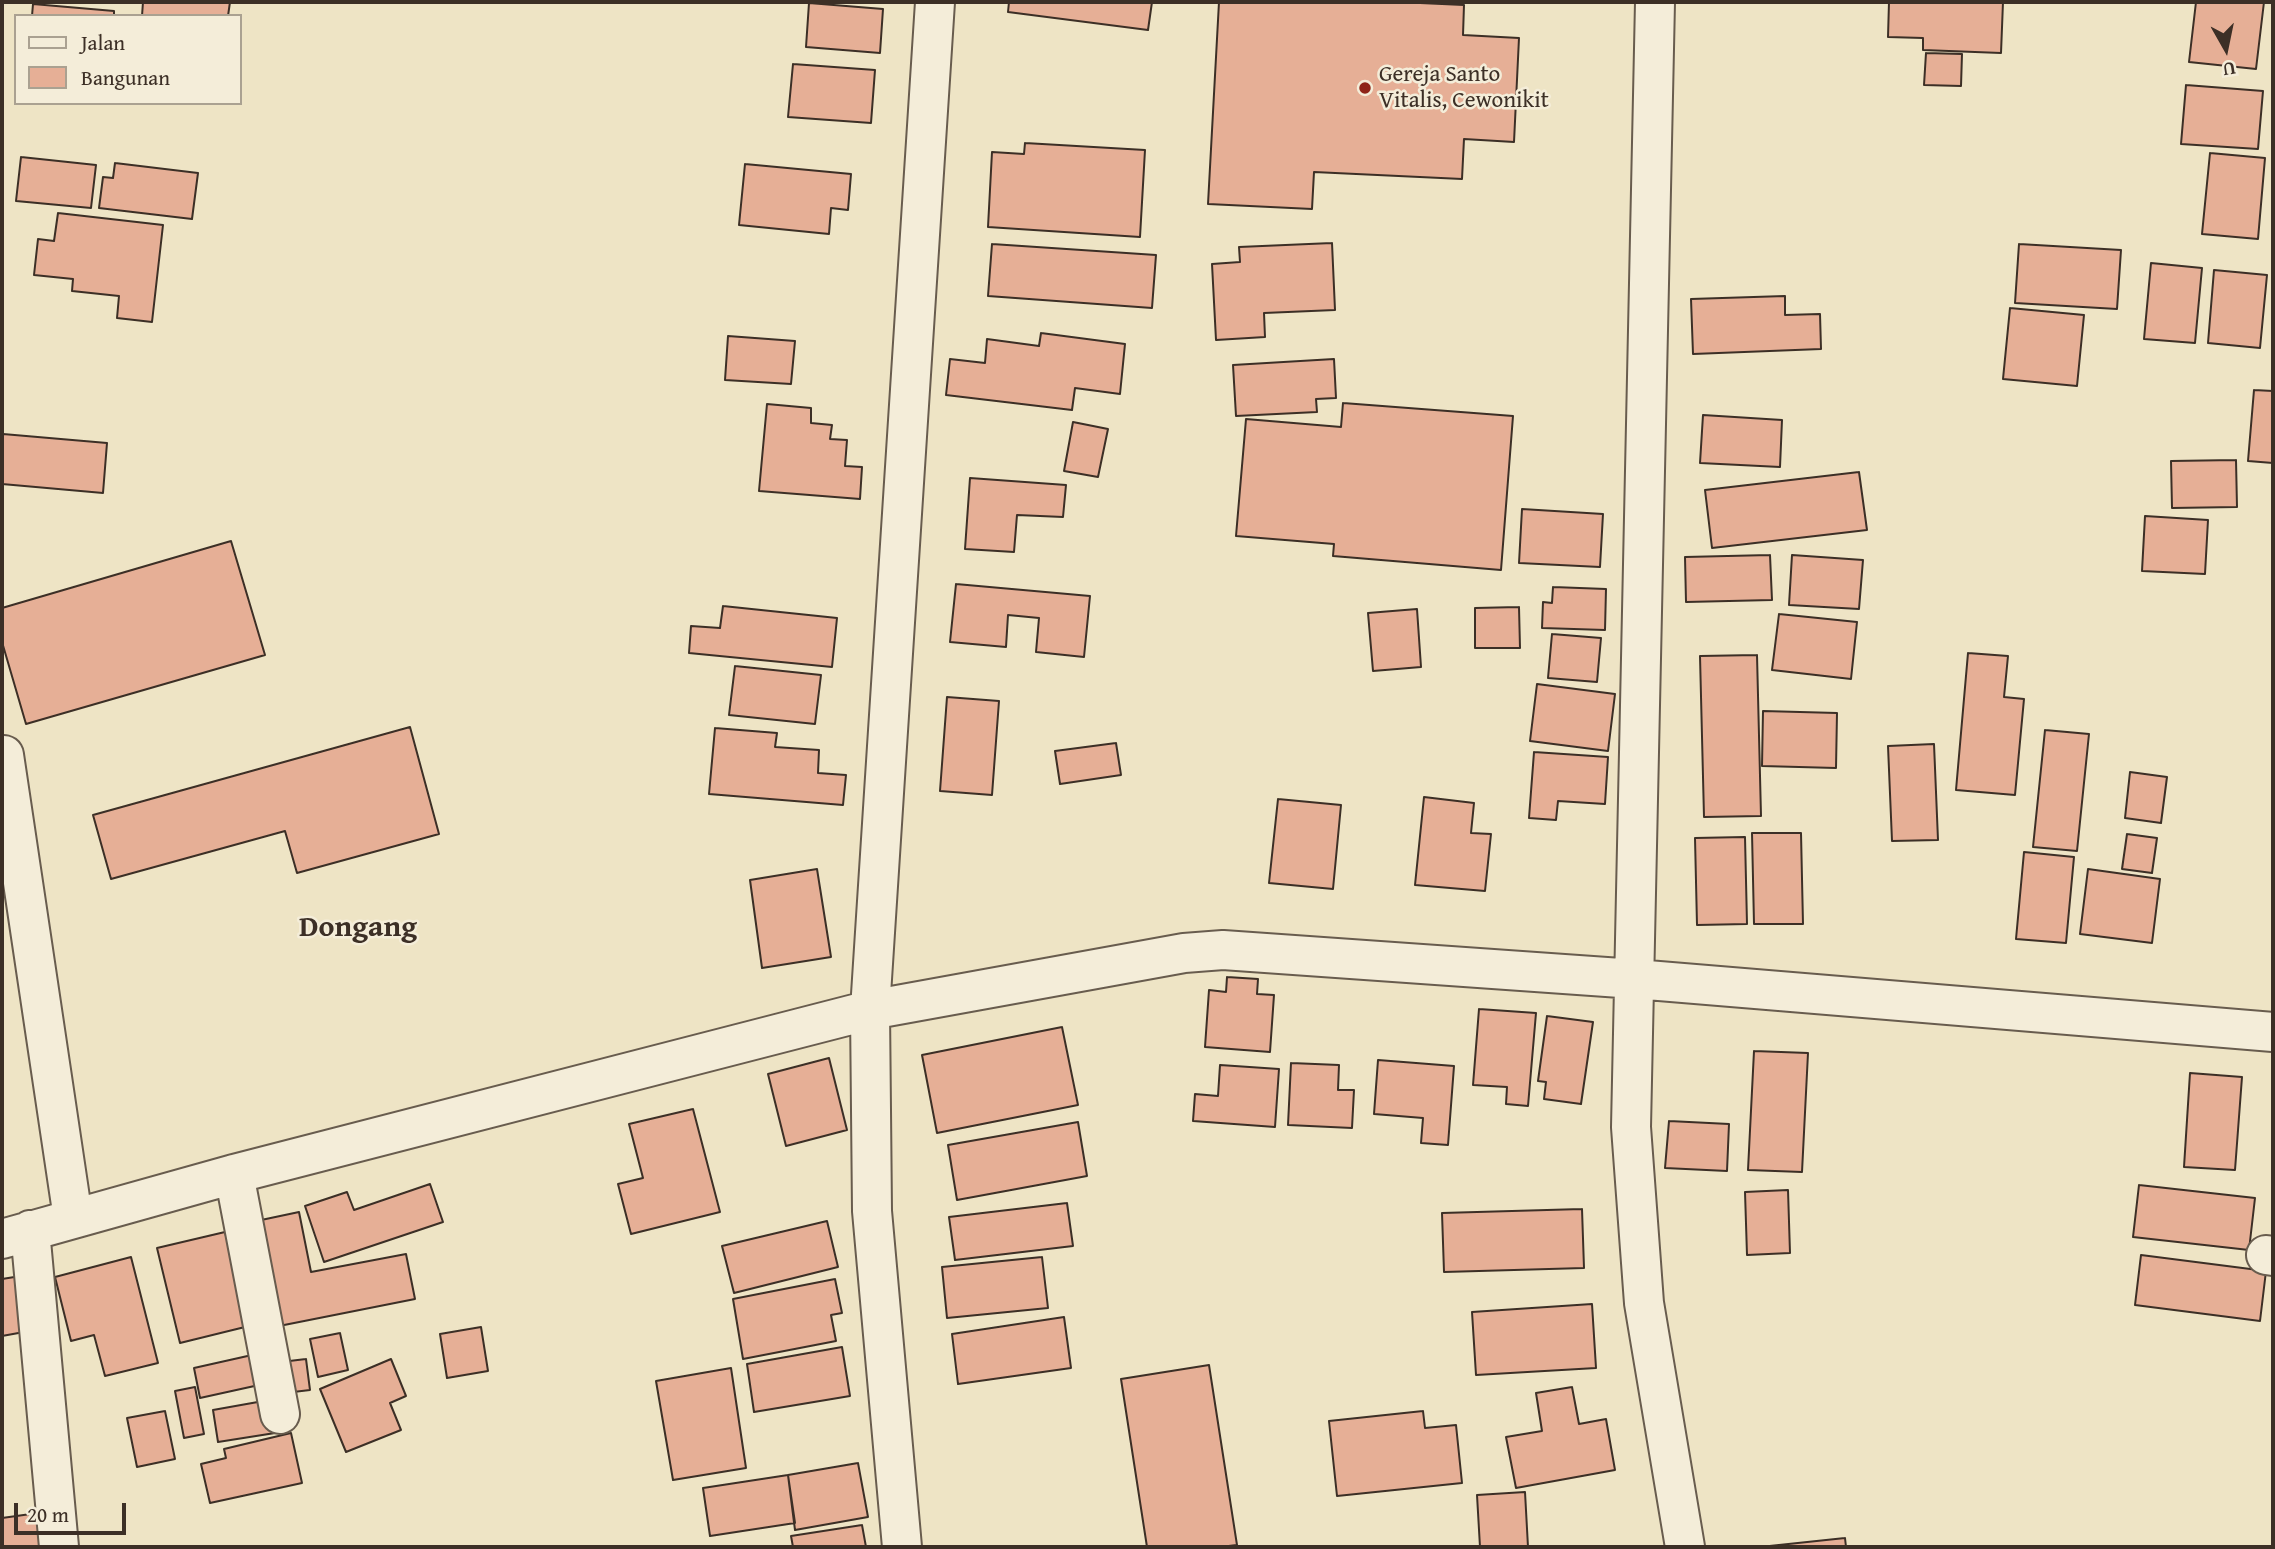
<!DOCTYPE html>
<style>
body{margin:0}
#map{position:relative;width:2275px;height:1549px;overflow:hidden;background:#eee4c5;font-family:"Gentium Book Plus",serif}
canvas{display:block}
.frame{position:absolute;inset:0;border:4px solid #3c2f26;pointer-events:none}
.legend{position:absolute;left:14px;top:14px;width:228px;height:91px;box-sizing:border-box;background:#f4edd9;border:2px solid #aaa191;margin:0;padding:9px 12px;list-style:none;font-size:21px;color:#3c2f26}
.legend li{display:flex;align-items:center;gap:14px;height:35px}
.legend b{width:35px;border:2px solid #aaa191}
.north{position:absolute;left:2191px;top:14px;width:70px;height:70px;-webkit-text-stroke:5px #f4edd9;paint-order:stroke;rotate:171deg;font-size:19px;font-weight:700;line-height:28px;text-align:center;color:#3c2f26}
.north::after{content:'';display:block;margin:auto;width:24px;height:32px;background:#3c2f26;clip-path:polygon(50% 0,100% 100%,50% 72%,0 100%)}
.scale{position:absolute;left:14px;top:1503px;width:112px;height:32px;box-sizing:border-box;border:4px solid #3c2f26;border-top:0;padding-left:9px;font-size:21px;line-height:24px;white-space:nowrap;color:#3c2f26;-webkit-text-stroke:5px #f4edd9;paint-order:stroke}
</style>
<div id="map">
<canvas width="2275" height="1549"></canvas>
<div class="frame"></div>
<ul class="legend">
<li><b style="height:9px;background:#f4edd9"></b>Jalan</li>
<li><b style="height:19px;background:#e6af96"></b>Bangunan</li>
</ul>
<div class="north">U</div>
<div class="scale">20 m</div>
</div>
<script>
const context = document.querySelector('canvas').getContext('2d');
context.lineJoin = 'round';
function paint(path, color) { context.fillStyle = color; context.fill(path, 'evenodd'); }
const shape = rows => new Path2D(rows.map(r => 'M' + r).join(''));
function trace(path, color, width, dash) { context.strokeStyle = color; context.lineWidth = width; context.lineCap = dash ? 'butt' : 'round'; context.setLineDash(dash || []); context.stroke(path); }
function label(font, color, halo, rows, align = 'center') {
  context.font = font + ' "Gentium Book Plus",serif'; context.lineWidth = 5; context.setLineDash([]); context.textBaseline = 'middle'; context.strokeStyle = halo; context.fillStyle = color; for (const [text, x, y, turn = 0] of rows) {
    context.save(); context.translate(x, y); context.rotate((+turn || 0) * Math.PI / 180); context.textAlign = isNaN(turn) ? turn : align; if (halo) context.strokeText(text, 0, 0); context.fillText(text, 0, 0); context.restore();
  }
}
const building = shape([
 [143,2,230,2,228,16,142,16,143,2],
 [1009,2,1152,2,1148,30,1008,12,1009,2],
 [1219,2,1398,2,1464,5,1463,35,1519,38,1514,142,1464,139,1462,179,1314,172,1312,209,1208,204,1219,2],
 [1889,2,2003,2,2001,53,1923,50,1923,38,1888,37,1889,2],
 [2196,2,2264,2,2256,69,2189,62,2196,2],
 [809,3,883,9,880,53,806,47,809,3],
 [33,4,114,11,114,16,32,16,33,4],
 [1926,53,1962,54,1961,86,1924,85,1926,53],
 [793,64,875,70,871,123,788,117,793,64],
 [2186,85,2263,91,2258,149,2181,144,2186,85],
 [1025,143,1145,150,1140,237,988,227,992,152,1024,154,1025,143],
 [2210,153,2265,158,2258,239,2202,234,2210,153],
 [21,157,96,165,91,208,16,201,21,157],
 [115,163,198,173,192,219,99,208,103,177,113,178,115,163],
 [745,164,851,174,848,210,831,208,829,234,739,225,745,164],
 [58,213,163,225,152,322,117,318,119,296,72,291,73,279,34,275,38,239,54,241,58,213],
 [1332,243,1335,310,1264,313,1265,337,1216,340,1212,264,1240,262,1239,247,1332,243],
 [992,244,1156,255,1152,308,988,296,992,244],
 [2019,244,2121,250,2117,309,2015,303,2019,244],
 [2151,263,2202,268,2195,343,2144,339,2151,263],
 [2214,270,2267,275,2260,348,2208,343,2214,270],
 [1785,296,1785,315,1820,314,1821,349,1693,354,1691,299,1785,296],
 [2010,308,2084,315,2077,386,2003,379,2010,308],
 [1041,333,1125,344,1120,394,1075,388,1072,410,946,395,950,359,985,363,987,339,1039,346,1041,333],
 [728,336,795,341,791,384,725,380,728,336],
 [1334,359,1336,398,1316,399,1317,412,1236,416,1233,365,1334,359],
 [2254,390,2273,391,2273,463,2248,461,2254,390],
 [1343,403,1513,416,1501,570,1333,556,1334,544,1236,536,1246,419,1341,427,1343,403],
 [767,404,811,408,811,423,832,425,830,439,847,440,845,466,862,467,860,499,759,491,767,404],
 [1703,415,1782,420,1780,467,1700,463,1703,415],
 [1073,422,1108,429,1098,477,1064,471,1073,422],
 [3,434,107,443,103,493,2,484,3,434],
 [2236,460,2237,507,2172,508,2171,461,2236,460],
 [1859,472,1867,530,1712,548,1705,490,1859,472],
 [970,478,1066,485,1063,517,1017,515,1014,552,965,549,970,478],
 [1522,509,1603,514,1600,567,1519,563,1522,509],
 [2145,516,2208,520,2205,574,2142,571,2145,516],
 [231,541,265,655,26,724,2,642,2,608,231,541],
 [1770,555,1772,600,1686,602,1685,557,1770,555],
 [1792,555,1863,560,1859,609,1789,605,1792,555],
 [956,584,1090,596,1084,657,1036,652,1039,618,1008,615,1006,647,950,642,956,584],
 [1553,587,1606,589,1605,630,1542,628,1543,602,1552,603,1553,587],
 [723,606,837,618,832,667,689,653,691,626,720,628,723,606],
 [1519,607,1520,648,1475,648,1475,608,1519,607],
 [1417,609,1421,667,1373,671,1368,613,1417,609],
 [1779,614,1857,622,1851,679,1772,670,1779,614],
 [1552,634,1601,638,1597,682,1548,678,1552,634],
 [1968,653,2008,656,2004,697,2024,699,2015,795,1956,790,1968,653],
 [1757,655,1761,816,1704,817,1700,656,1757,655],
 [735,666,821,675,815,724,729,715,735,666],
 [1537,684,1615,694,1608,751,1530,741,1537,684],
 [947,697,999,701,992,795,940,791,947,697],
 [1763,711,1837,713,1836,768,1762,766,1763,711],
 [410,727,439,834,297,873,285,831,111,879,93,815,410,727],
 [715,728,777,733,775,747,819,750,818,773,846,775,843,805,709,794,715,728],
 [2045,730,2089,734,2077,851,2033,847,2045,730],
 [1116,743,1121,775,1060,784,1055,751,1116,743],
 [1934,744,1938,840,1892,841,1888,746,1934,744],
 [1534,752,1608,757,1605,804,1558,801,1556,820,1529,818,1534,752],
 [2130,772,2167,777,2161,823,2125,818,2130,772],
 [1424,797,1474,803,1471,833,1491,834,1485,891,1415,885,1424,797],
 [1278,799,1341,805,1333,889,1269,883,1278,799],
 [1752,833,1801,833,1803,924,1754,924,1752,833],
 [2127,834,2157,838,2152,873,2122,869,2127,834],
 [1745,837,1747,924,1697,925,1695,838,1745,837],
 [2024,852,2074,857,2066,943,2016,939,2024,852],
 [817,869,831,957,762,968,750,880,817,869],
 [2088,869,2160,879,2152,943,2080,934,2088,869],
 [1227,977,1258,979,1257,994,1274,995,1270,1052,1205,1047,1209,990,1226,992,1227,977],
 [1479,1009,1536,1013,1528,1106,1506,1104,1507,1087,1473,1085,1479,1009],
 [1547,1016,1593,1022,1581,1104,1544,1099,1546,1082,1538,1081,1547,1016],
 [1062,1027,1078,1105,937,1133,922,1055,1062,1027],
 [1754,1051,1808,1053,1802,1172,1748,1170,1754,1051],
 [829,1058,847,1130,786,1146,768,1074,829,1058],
 [1378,1060,1454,1066,1448,1145,1421,1143,1423,1118,1374,1114,1378,1060],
 [1291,1063,1339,1065,1338,1090,1354,1090,1352,1128,1288,1125,1291,1063],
 [1220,1065,1279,1069,1275,1127,1193,1121,1195,1094,1218,1096,1220,1065],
 [2190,1073,2242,1077,2235,1170,2184,1167,2190,1073],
 [693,1109,720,1212,631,1234,618,1184,643,1178,629,1124,693,1109],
 [1669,1121,1729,1124,1727,1171,1665,1168,1669,1121],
 [1078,1122,1087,1176,957,1200,948,1145,1078,1122],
 [430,1184,443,1222,324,1262,305,1206,347,1192,354,1210,430,1184],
 [2139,1185,2255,1198,2249,1250,2133,1237,2139,1185],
 [1788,1190,1790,1253,1747,1255,1745,1192,1788,1190],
 [1067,1203,1073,1246,955,1260,949,1217,1067,1203],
 [1582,1209,1584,1268,1444,1272,1442,1213,1582,1209],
 [299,1212,311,1272,406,1254,415,1299,269,1328,247,1223,299,1212],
 [827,1221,838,1267,734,1293,722,1246,827,1221],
 [225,1232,249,1326,180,1343,157,1248,225,1232],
 [2141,1255,2266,1271,2260,1321,2135,1305,2141,1255],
 [131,1257,158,1363,105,1376,94,1335,71,1341,55,1277,131,1257],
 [1042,1257,1048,1308,947,1318,942,1267,1042,1257],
 [27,1275,35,1330,2,1336,2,1279,27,1275],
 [835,1279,842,1313,831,1315,836,1341,743,1359,733,1299,835,1279],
 [1592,1304,1596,1368,1476,1375,1472,1312,1592,1304],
 [1064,1317,1071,1368,958,1384,952,1334,1064,1317],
 [481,1327,488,1371,447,1378,440,1334,481,1327],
 [340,1333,348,1370,318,1377,310,1339,340,1333],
 [842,1347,850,1396,754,1412,747,1364,842,1347],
 [252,1355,259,1385,200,1398,194,1368,252,1355],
 [306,1359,310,1390,285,1393,281,1362,306,1359],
 [391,1359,406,1396,390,1403,401,1430,346,1452,320,1389,391,1359],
 [1209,1365,1237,1545,1220,1547,1147,1547,1121,1379,1209,1365],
 [731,1368,746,1468,673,1480,656,1381,731,1368],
 [195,1387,204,1434,184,1438,175,1391,195,1387],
 [1572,1387,1579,1424,1606,1419,1615,1470,1516,1488,1506,1437,1542,1431,1536,1393,1572,1387],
 [269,1400,275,1433,218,1442,213,1410,269,1400],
 [165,1411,175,1459,137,1467,127,1418,165,1411],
 [1423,1411,1425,1428,1456,1425,1462,1483,1337,1496,1329,1421,1423,1411],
 [291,1433,302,1483,210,1503,201,1464,226,1458,224,1449,291,1433],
 [858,1463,868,1517,795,1530,788,1475,858,1463],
 [788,1475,795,1523,710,1536,703,1488,788,1475],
 [1525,1492,1528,1547,1480,1547,1477,1495,1525,1492],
 [38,1513,43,1547,2,1547,2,1518,38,1513],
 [862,1525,866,1547,793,1547,791,1536,862,1525],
 [1845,1538,1846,1547,1760,1547,1845,1538]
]);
paint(building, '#e6af96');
trace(building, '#3c2f26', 2);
const minor = shape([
 [1655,2,1631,1127,1644,1303,1685,1547],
 [4,755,73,1218],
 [234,1174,280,1414],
 [30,1230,59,1547],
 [2,1239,234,1174,870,1010,1184,953,1223,950,1635,979,2273,1032],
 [2266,1255,2273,1256],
 [902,1547,872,1211,870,1010,935,2]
]);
trace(minor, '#685c4e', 42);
trace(minor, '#f4edd9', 38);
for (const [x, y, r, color] of [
 [1365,88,7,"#8f2418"]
]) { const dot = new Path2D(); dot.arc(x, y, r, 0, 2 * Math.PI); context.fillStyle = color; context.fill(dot); trace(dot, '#f4edd9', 2.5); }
label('23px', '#3c2f26', '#f4edd9', [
 ["Gereja Santo",1379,75],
 ["Vitalis, Cewonikit",1379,101]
], 'left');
label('bold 30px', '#3c2f26', '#f4edd9', [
 ["Dongang",358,928]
]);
</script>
